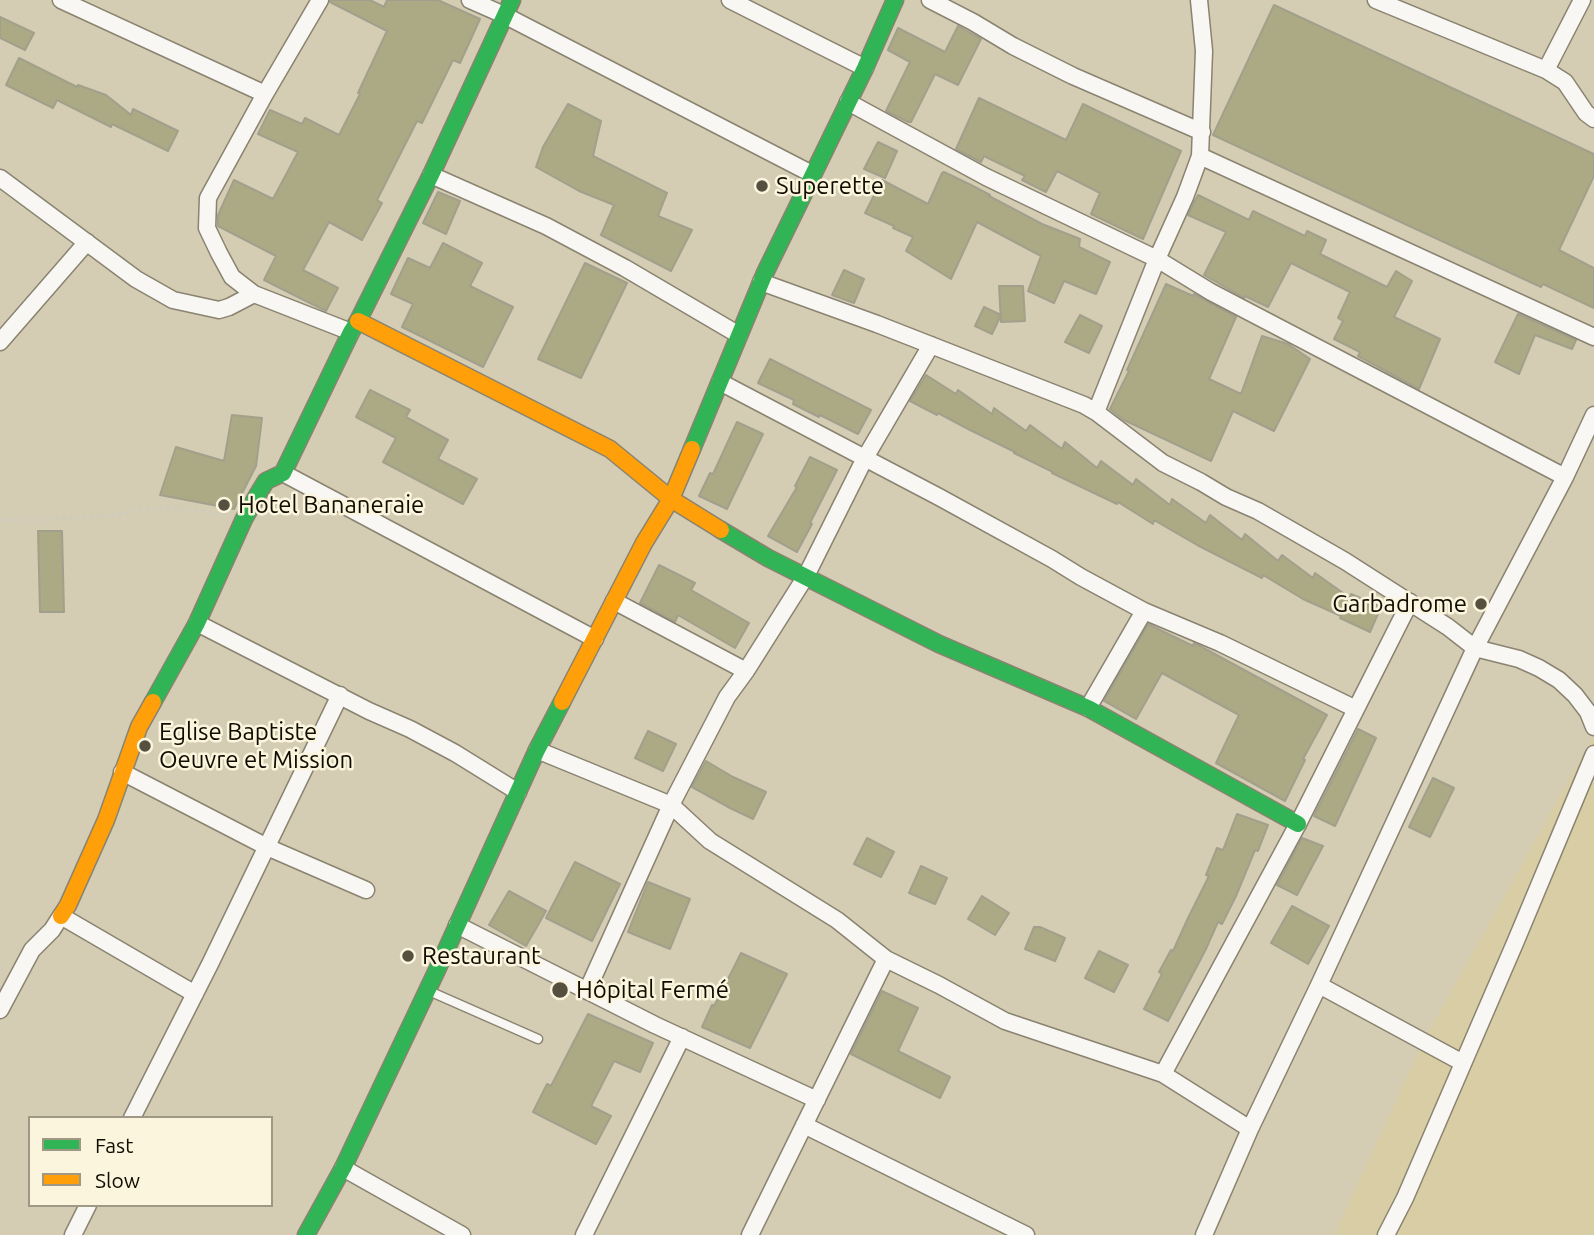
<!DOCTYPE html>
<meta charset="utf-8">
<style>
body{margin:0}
#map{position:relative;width:1594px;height:1235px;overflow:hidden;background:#d4ccb3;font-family:Ubuntu,sans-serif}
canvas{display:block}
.legend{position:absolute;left:28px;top:1116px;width:245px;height:91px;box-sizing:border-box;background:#fcf5de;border:2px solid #9e9885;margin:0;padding:9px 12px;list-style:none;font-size:21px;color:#110c00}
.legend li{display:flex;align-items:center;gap:14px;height:35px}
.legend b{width:35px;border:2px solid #9e9885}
</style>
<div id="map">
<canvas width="1594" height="1235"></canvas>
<ul class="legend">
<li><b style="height:9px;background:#30b455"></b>Fast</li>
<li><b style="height:9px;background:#ff9f0a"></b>Slow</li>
</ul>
</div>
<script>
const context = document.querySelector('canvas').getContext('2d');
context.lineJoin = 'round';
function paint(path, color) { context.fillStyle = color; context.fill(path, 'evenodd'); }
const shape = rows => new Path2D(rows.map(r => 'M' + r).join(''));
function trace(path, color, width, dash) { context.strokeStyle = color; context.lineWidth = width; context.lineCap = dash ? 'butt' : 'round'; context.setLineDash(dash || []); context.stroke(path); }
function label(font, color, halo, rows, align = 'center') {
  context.font = font + ' Ubuntu,sans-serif'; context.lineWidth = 5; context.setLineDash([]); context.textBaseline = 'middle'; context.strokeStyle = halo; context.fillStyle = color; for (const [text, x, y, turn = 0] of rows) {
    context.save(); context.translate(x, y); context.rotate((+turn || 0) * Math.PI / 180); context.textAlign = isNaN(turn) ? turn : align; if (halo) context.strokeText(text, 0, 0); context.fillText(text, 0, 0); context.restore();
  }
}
paint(shape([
 [1594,735,1594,1235,1334,1235,1422,1044]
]), '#d8cda4');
const building = shape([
 [330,0,370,0,384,7,387,0,438,0,480,19,460,63,453,60,422,123,417,121,377,200,382,203,362,240,329,222,303,270,338,288,326,311,264,280,276,256,218,226,218,215,234,180,273,199,298,152,258,134,270,110,302,124,305,118,339,135,360,94,358,93,387,31,330,2,330,0],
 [1274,5,1594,154,1594,176,1559,250,1594,268,1594,308,1543,284,1541,287,1213,135,1274,5],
 [0,17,34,33,25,50,0,38,0,17],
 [958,26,981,39,958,85,935,74,911,122,908,122,886,111,910,62,888,50,898,28,945,52,958,26],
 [19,58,77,87,78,85,106,95,131,115,133,109,178,131,168,151,112,124,111,127,57,100,53,108,6,85,19,58],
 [979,98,1066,140,1083,104,1181,151,1143,239,1091,214,1100,193,1057,171,1046,192,1022,180,1025,176,984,156,981,162,956,149,979,98],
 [568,104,601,121,593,156,667,193,658,216,692,230,671,271,601,235,614,205,579,191,536,167,543,147,568,104],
 [878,142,897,151,885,178,864,169,878,142],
 [944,172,971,185,990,195,989,196,1042,224,1080,239,1079,247,1110,262,1096,294,1064,281,1054,303,1028,291,1041,256,977,222,951,279,906,251,913,237,893,228,894,226,865,213,882,180,928,204,942,173,944,172],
 [438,192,460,201,446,234,423,223,438,192],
 [1198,195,1249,220,1253,211,1305,236,1307,231,1326,240,1320,254,1387,287,1396,271,1412,281,1394,317,1440,339,1419,389,1358,356,1360,352,1334,339,1343,321,1338,318,1350,292,1291,263,1268,307,1245,296,1244,298,1204,275,1226,232,1188,215,1198,195],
 [443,243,482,263,470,286,513,307,483,367,402,327,413,304,391,294,408,258,430,268,443,243],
 [585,263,627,283,581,378,538,359,585,263],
 [844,270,864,279,854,303,832,295,844,270],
 [1166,284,1193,296,1194,294,1236,317,1209,379,1241,394,1262,336,1288,344,1310,359,1274,431,1233,411,1211,461,1124,420,1110,409,1129,371,1127,370,1166,284],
 [999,286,1023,286,1025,321,1001,322,999,286],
 [984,307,1001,315,992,334,975,326,984,307],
 [1518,314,1576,340,1572,349,1535,335,1519,374,1495,362,1518,314],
 [1080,315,1102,326,1089,353,1065,342,1080,315],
 [770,359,871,410,858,434,820,415,819,417,793,404,794,400,758,383,770,359],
 [926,375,956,394,958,390,992,414,994,408,1026,431,1030,425,1062,449,1065,442,1097,468,1101,461,1133,485,1136,479,1170,505,1172,499,1206,523,1210,515,1242,540,1245,534,1278,561,1282,555,1313,578,1315,573,1350,598,1351,594,1381,607,1370,632,1340,618,1341,616,1303,599,1263,575,1262,578,1197,545,1154,520,1153,524,1118,502,1117,504,1052,473,1053,472,1014,453,1015,452,970,430,938,413,937,415,910,401,926,375],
 [370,390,410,410,406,417,448,440,438,459,477,479,463,504,383,462,396,438,356,417,370,390],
 [232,415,262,418,256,466,234,509,160,495,176,447,224,461,232,415],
 [737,422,763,434,727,509,699,496,710,473,713,474,737,422],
 [810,457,837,470,810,523,812,524,797,552,768,536,797,487,795,486,810,457],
 [38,531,62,531,64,612,40,612,38,531],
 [659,565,695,583,691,590,749,623,735,648,678,615,675,622,640,603,659,565],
 [1148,624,1193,646,1194,643,1200,646,1327,715,1303,759,1305,760,1285,801,1216,763,1239,715,1162,673,1136,719,1104,701,1148,624],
 [1358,729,1376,738,1335,826,1314,816,1358,729],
 [648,731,676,744,663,771,635,758,648,731],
 [706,761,733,777,766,792,753,819,730,808,692,787,706,761],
 [1433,778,1454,788,1430,837,1409,827,1433,778],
 [1237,814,1268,825,1258,851,1255,850,1236,896,1222,924,1218,922,1205,951,1168,1021,1144,1009,1162,974,1159,972,1171,950,1173,951,1188,918,1209,876,1206,875,1217,848,1223,850,1237,814],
 [867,838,894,852,881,877,854,864,867,838],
 [1302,838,1323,846,1297,895,1277,885,1302,838],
 [575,862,620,884,592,941,546,918,575,862],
 [921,866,947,878,935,904,909,893,921,866],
 [648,882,690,899,670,949,628,932,648,882],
 [509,891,546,911,526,946,489,925,509,891],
 [982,896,1009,913,995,935,968,919,982,896],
 [1292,906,1329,926,1308,964,1271,943,1292,906],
 [1034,927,1040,927,1065,938,1055,961,1025,949,1034,927],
 [1099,951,1128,965,1114,992,1085,978,1099,951],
 [741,953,787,974,750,1048,702,1027,712,1005,714,1006,725,985,741,953],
 [882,991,918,1008,898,1051,950,1077,940,1098,851,1054,882,991],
 [588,1014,653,1043,640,1072,614,1061,591,1106,611,1116,596,1144,533,1112,547,1084,551,1086,588,1014]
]);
paint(building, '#abaa84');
trace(building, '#a2a08c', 2);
const lane = shape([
 [429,991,538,1039]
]);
const street = shape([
 [61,0,265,94],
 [320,0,265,94,208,198,207,228,219,253,232,277,254,294,351,332],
 [470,0,504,15,812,174],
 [730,0,865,68],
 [930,0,973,22,1013,46,1073,76,1202,132],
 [1376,0,1546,70,1565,82,1586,113,1594,119],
 [1546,70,1582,0],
 [848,102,986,177,1157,259,1211,292,1565,477],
 [1200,156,1594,337],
 [431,175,546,226,625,268,739,335],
 [0,178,136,279,173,300,219,310,229,307,254,294],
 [761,282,877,324,1084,405,1096,412,1163,463,1201,482,1226,497,1258,511,1345,561,1448,627,1475,648,1519,659,1539,668,1559,680,1575,695,1588,712,1594,727],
 [0,342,87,242],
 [720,382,939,497,1052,559,1081,577,1144,611,1220,643,1356,709],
 [1096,412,1157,259,1185,197,1200,156,1204,51,1199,0],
 [283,473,595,639],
 [614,601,746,671],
 [197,623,369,711,410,729,455,753,518,792],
 [1088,708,1144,611],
 [537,750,671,805,710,841,837,920,886,959,939,985,1005,1021,1163,1074,1250,1129],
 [122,772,267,847,366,890],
 [457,925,655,1025,817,1100],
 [1319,985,1463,1063],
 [587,991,671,805,727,697,746,671,806,576,865,458,931,345],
 [0,1010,32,950,52,930,61,916,195,994],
 [1163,1074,1298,824,1410,602],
 [132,1118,210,964,340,695],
 [804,1125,1026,1235],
 [343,1168,462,1235],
 [73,1235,88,1205],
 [584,1235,682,1037],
 [750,1235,886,959],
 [1204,1235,1250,1129,1319,985,1475,648,1565,477,1594,415],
 [1386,1235,1405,1198,1515,943,1594,754]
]);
const fast = shape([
 [692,449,765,273,865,68,895,0],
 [721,530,768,558,939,644,1088,708,1298,824],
 [153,702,197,623,244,519,258,494,266,481,283,473,351,332,358,321,431,175,512,0],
 [306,1235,343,1168,437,970,537,750,562,702]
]);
const slow = shape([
 [358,321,610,449,671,499,721,530],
 [562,702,644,543,671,499,692,449],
 [61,916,68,905,106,820,139,727,153,702]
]);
trace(lane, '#898370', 11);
trace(street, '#898370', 19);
trace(fast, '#898370', 19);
trace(slow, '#898370', 19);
trace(shape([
 [0,520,37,520,107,516,157,508,182,509,225,515]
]), '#cccac3', 3.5, [2, 5]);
trace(lane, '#f9f7f4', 8);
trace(street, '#f9f7f4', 16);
trace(fast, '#30b455', 16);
trace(slow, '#ff9f0a', 16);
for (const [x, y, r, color] of [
 [762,186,7,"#554f3f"],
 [224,505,7,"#554f3f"],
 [1481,604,7,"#554f3f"],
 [145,746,7,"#554f3f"],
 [408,956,7,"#554f3f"],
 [560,990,9,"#554f3f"]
]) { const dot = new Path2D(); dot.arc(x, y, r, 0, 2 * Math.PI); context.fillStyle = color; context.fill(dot); trace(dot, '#fcf5de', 2.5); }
label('24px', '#110c00', '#fcf5de', [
 ["Superette",776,186],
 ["Hotel Bananeraie",238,505],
 ["Garbadrome",1467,604,"right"],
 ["Eglise Baptiste",159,732],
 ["Oeuvre et Mission",159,760],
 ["Restaurant",422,956],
 ["Hôpital Fermé",576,990]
], 'left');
</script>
